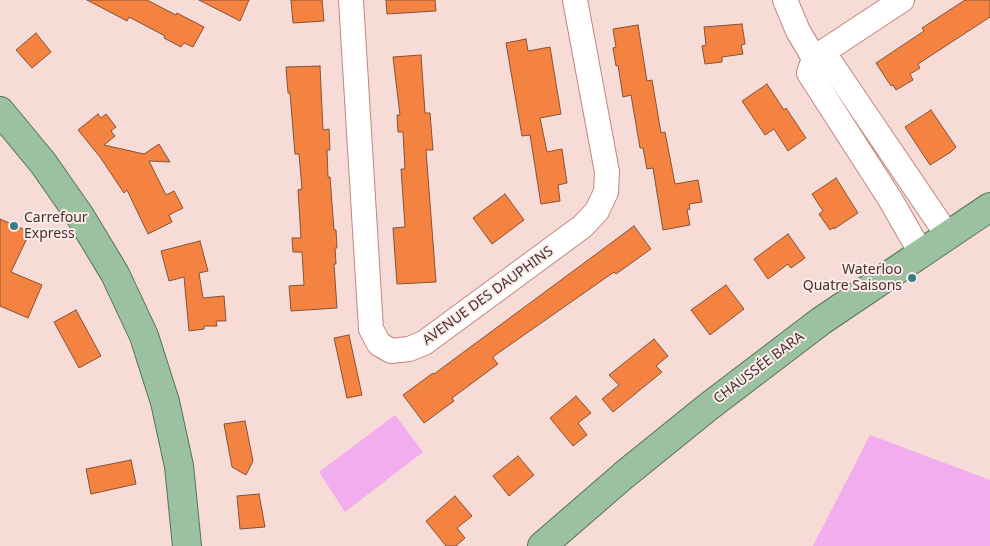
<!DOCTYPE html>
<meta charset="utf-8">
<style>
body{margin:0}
canvas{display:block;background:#f7dbd7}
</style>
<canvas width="990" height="546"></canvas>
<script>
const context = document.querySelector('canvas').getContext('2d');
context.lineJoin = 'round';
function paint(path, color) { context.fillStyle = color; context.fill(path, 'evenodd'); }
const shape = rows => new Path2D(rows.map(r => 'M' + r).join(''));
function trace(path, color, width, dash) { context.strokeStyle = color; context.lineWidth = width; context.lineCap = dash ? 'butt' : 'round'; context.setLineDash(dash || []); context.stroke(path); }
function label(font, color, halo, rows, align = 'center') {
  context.font = font + ' "Noto Sans",sans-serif'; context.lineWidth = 4; context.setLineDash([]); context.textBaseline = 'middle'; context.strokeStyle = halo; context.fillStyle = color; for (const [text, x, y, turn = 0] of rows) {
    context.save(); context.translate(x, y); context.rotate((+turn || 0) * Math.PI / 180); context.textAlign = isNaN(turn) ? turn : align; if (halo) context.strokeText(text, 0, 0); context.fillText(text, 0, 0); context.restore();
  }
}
paint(shape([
 [395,415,423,452,345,512,319,472],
 [870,435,990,480,990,546,813,546]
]), '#f2adef');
const building = shape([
 [87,0,147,0,176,15,177,13,204,27,193,47,184,43,181,47,164,38,165,36,129,17,127,21,87,0],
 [199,0,249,0,240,21,199,0],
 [291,0,322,0,324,21,293,23,291,0],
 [386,0,435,0,436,11,387,14,386,0],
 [965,0,990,0,990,17,918,64,920,68,910,74,913,80,896,90,893,85,891,86,876,63,924,31,922,28,965,0],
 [742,24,745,44,741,45,743,54,722,57,722,62,705,64,702,46,706,45,704,27,742,24],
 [638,25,647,81,652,80,661,133,665,132,675,184,698,180,702,202,689,204,690,209,687,210,690,225,663,230,653,168,647,169,643,148,640,148,631,95,623,97,618,65,616,66,613,48,616,47,613,29,638,25],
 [36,33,51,52,32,68,16,50,36,33],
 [526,39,528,51,550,47,561,114,540,118,547,152,562,149,567,183,558,185,560,201,541,204,530,135,522,136,506,43,526,39],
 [421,55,425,113,430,113,433,150,426,150,436,282,397,284,393,228,405,227,401,169,405,169,403,132,398,132,397,115,400,115,393,57,421,55],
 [320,66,323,130,329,129,330,150,327,150,328,177,330,177,334,230,336,230,337,248,335,248,336,264,334,264,337,308,291,311,289,286,304,285,302,252,293,252,292,238,301,238,298,190,302,189,299,154,295,154,290,93,288,93,286,67,320,66],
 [767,84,784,110,786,108,806,138,788,151,774,129,765,135,742,101,767,84],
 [931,110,956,147,951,152,930,165,905,127,931,110],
 [98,114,101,118,106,114,116,127,111,131,115,136,104,145,144,154,159,144,170,162,149,161,166,195,174,191,183,208,169,215,172,222,148,234,127,190,124,193,100,157,78,130,98,114],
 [836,178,858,213,834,229,834,227,830,230,819,214,823,211,812,194,836,178],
 [505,194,524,220,492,244,473,218,505,194],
 [0,219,30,232,11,272,42,285,28,318,0,306,0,219],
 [634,226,651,249,616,274,614,272,494,356,493,358,498,364,452,398,454,401,424,423,403,395,433,373,434,374,634,226],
 [788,234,805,258,791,268,788,264,768,279,754,259,788,234],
 [200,241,208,271,199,273,203,298,224,296,226,321,216,321,217,326,204,326,204,329,189,331,184,277,169,281,161,251,200,241],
 [726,285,744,309,710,335,691,310,726,285],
 [76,310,101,356,79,368,54,322,76,310],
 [349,335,362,395,347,398,334,338,349,335],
 [654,339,668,356,656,366,662,372,613,412,602,399,619,385,609,375,654,339],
 [576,396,591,413,578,423,587,435,573,446,550,418,576,396],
 [245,421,253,461,246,475,232,467,224,424,245,421],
 [518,456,534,475,509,496,493,476,518,456],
 [131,460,136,484,91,494,86,469,131,460],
 [259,494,265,527,240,529,237,496,259,494],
 [455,496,472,516,457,528,465,538,456,546,446,546,426,521,455,496]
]);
paint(building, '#f48341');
trace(building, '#865236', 1);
const minor = shape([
 [351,0,371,329,379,344,391,351,409,349,424,343,583,226,597,211,606,192,607,172,575,0],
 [785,0,798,31,814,58,809,73,890,199,921,253],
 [814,58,828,59,948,236],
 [814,58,902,0]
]);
const major = shape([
 [0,111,43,163,80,216,115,274,144,336,165,402,179,466,187,546],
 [542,546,624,475,708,407,821,321,990,207]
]);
trace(minor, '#c4847b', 26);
trace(major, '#547450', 30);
trace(minor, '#fff', 24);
trace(major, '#9bc1a1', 28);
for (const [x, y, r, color] of [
 [14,226,5,"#377e88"],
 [912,278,5,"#377e88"]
]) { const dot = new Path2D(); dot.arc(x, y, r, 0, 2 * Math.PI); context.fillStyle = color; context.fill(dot); trace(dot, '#faecea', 2); }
label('14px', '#4b302c', '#faecea', [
 ["Carrefour",24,218],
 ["Express",24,234],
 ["Waterloo",902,270,"right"],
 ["Quatre Saisons",902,286,"right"]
], 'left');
label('14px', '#4b302c', '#faecea', [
 ["AVENUE DES DAUPHINS",488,296,-36],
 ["CHAUSSÉE BARA",759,368,-37]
]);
</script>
